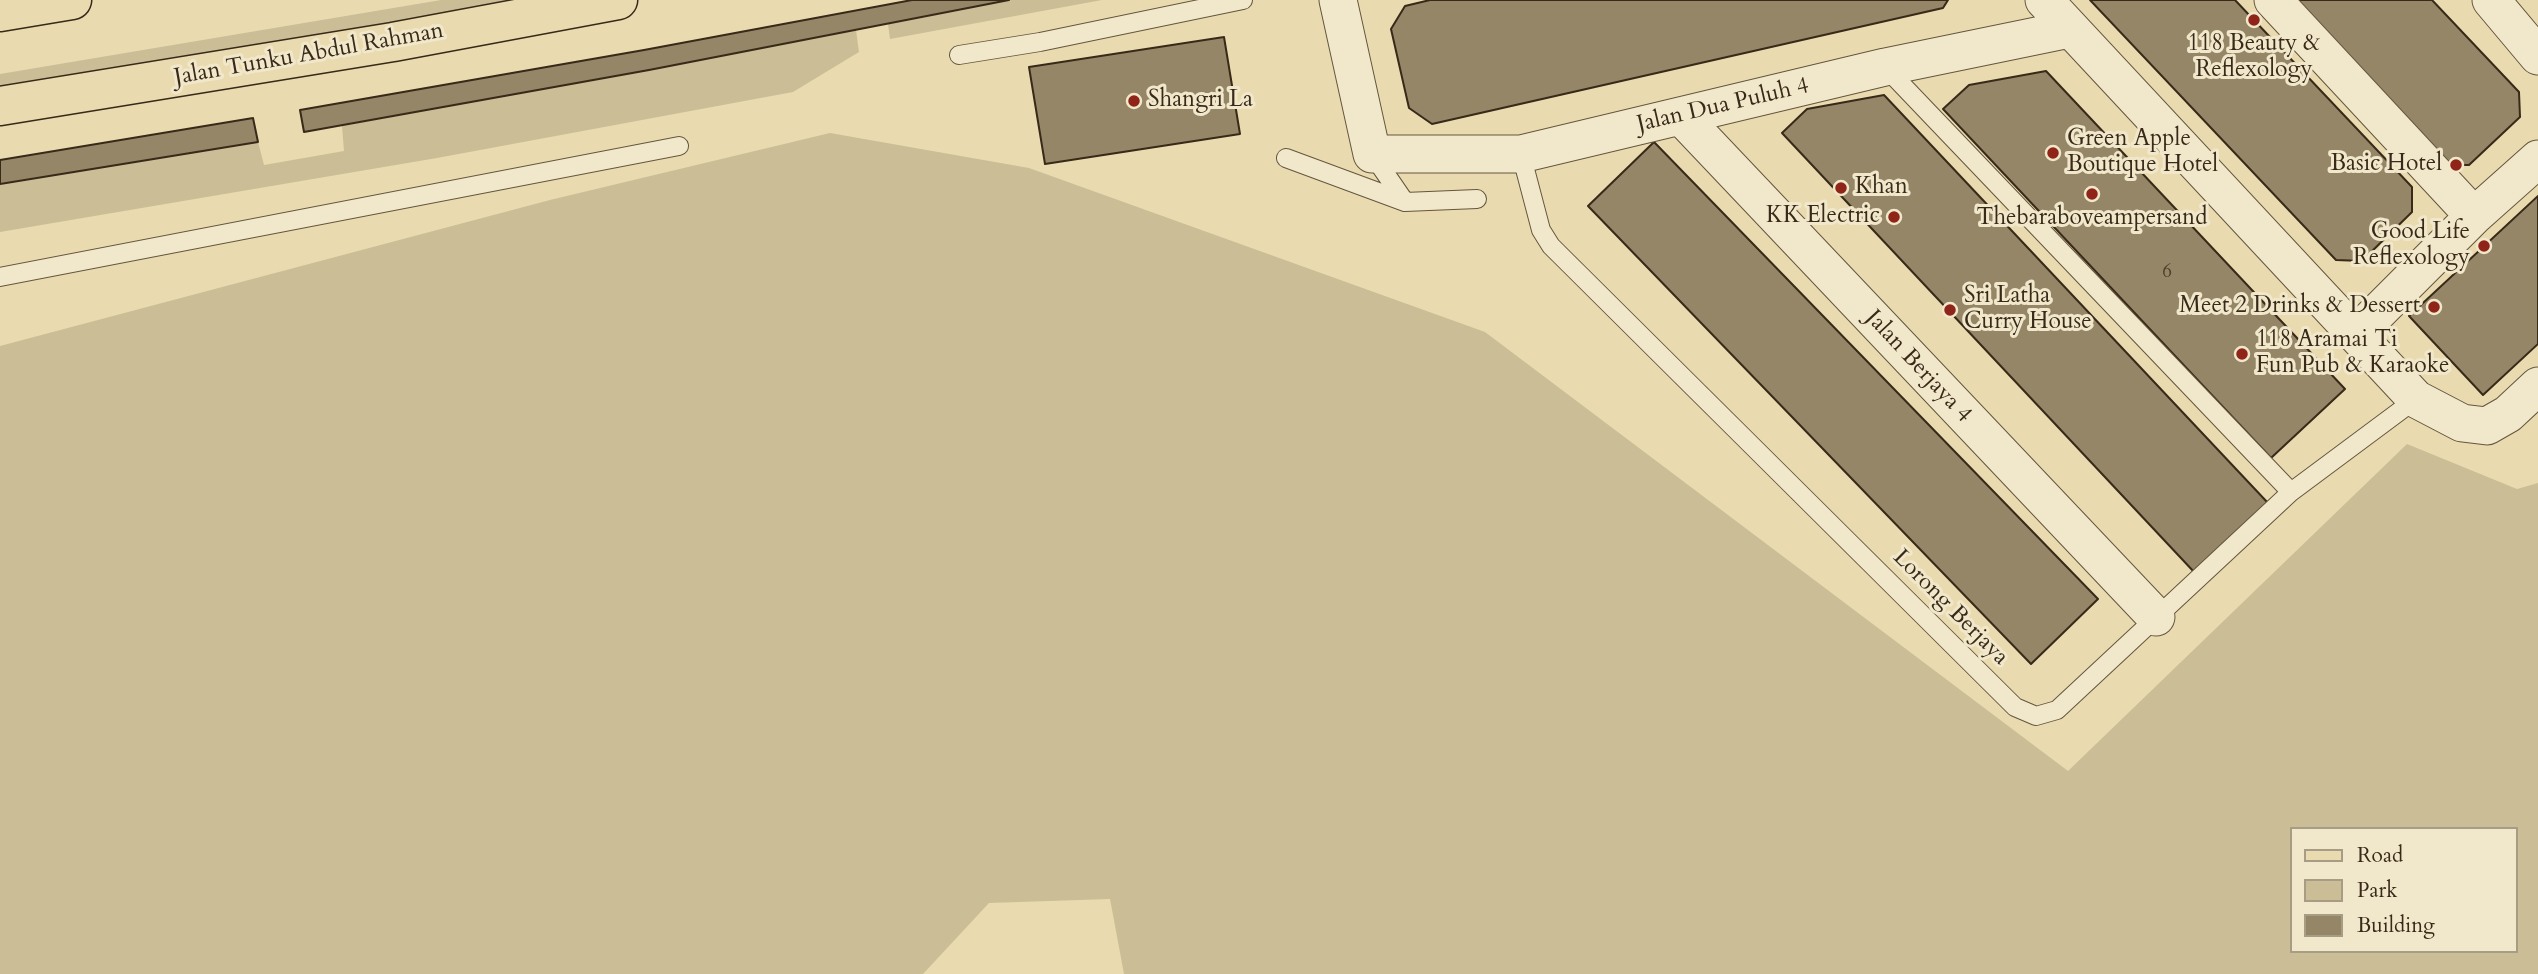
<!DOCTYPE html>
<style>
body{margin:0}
#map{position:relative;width:2538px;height:974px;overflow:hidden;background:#e9dbaf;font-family:Cardo,serif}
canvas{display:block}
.legend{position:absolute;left:2290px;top:827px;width:228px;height:126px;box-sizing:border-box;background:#f1e8cb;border:2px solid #a79c84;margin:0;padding:9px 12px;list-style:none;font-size:21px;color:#382919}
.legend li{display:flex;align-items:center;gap:14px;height:35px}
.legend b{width:35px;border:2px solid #a79c84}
</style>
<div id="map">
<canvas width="2538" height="974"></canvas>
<ul class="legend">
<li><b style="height:9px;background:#e9dbaf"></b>Road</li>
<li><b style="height:19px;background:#cbbd96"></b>Park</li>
<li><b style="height:19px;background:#948667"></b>Building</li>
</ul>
</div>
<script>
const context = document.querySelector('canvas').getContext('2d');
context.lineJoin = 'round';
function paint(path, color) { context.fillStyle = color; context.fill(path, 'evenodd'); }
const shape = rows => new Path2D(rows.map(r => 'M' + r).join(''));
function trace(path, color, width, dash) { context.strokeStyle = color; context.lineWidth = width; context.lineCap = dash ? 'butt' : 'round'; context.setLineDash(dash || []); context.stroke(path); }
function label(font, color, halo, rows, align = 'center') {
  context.font = font + ' Cardo,serif'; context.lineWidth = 6; context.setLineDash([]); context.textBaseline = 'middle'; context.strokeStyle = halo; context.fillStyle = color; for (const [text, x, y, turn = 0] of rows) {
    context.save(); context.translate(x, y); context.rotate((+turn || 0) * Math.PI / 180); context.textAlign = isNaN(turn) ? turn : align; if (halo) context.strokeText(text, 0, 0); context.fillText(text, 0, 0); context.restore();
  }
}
paint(shape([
 [441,0,537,0,0,89,0,74],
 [1009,0,1102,0,890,39,888,24],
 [856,30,859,52,793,92,437,158,0,232,0,184,258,142,264,165,344,151,342,126],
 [830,133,1029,168,1485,332,2068,771,2407,444,2517,489,2538,483,2538,974,1124,974,1110,899,989,903,923,974,0,974,0,346,550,200],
 [2291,829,2515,829,2515,951,2291,951]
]), '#cbbd96');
const building = shape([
 [912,0,1009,0,649,70,304,132,300,110,644,50,912,0],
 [1430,0,1948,0,1943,8,1432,124,1409,108,1391,29,1405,6,1430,0],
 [2090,0,2235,0,2412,187,2412,212,2362,261,2336,260,2090,0],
 [2288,0,2432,0,2519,92,2520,117,2469,165,2444,165,2288,0],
 [1224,37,1240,134,1045,164,1029,67,1224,37],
 [2046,71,2345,389,2271,458,1943,109,1969,85,2046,71],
 [1884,95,2268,503,2195,573,1782,133,1807,109,1884,95],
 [253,118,258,142,0,184,0,160,253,118],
 [1654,142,2098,599,2031,664,1588,206,1654,142],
 [2538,196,2538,344,2483,395,2409,316,2538,196]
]);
paint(building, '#948667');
trace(building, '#382919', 2);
const lane = shape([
 [959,55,1040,42,1243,0],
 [1885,67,2291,492],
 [1372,154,1405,202,1477,199],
 [1521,154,1541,230,1551,246,2015,707,2036,716,2057,710,2291,492,2416,399],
 [1286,158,1405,202],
 [0,277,679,146]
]);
const street = shape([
 [1338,0,1372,154,1521,154,1885,67,2070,29],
 [2044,0,2416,399,2462,423,2487,426,2508,414,2538,386],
 [2273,0,2474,216],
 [2491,0,2538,56],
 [1681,116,2156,617],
 [2357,333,2474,216,2538,159]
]);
const primary = shape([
 [0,12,72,0],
 [0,106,393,42,618,0]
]);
trace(lane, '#64563e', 20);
trace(street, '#64563e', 39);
trace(primary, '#382919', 41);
trace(lane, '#f1e8cb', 18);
trace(street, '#f1e8cb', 37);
trace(primary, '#e9dbaf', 38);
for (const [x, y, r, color] of [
 [2254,20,7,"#8f2418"],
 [1134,101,7,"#8f2418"],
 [2053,153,7,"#8f2418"],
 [2456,165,7,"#8f2418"],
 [1841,188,7,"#8f2418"],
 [2092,194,7,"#8f2418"],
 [1894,217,7,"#8f2418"],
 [2484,246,7,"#8f2418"],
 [2434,307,7,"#8f2418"],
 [1950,310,7,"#8f2418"],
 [2242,354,7,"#8f2418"]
]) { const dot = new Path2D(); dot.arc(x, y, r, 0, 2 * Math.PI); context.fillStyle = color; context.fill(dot); trace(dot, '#f1e8cb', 2.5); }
label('19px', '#4f402c', null, [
 ["6",2167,273]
]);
label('23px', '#382919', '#f1e8cb', [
 ["118 Beauty &",2254,45,"center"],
 ["Reflexology",2254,71,"center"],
 ["Shangri La",1148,101],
 ["Green Apple",2067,140],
 ["Boutique Hotel",2067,166],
 ["Basic Hotel",2442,165,"right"],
 ["Khan",1855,188],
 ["KK Electric",1880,217,"right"],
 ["Thebaraboveampersand",2092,219,"center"],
 ["Good Life",2470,233,"right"],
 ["Reflexology",2470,259,"right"],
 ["Sri Latha",1964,297],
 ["Curry House",1964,323],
 ["Meet 2 Drinks & Dessert",2420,307,"right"],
 ["118 Aramai Ti",2256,341],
 ["Fun Pub & Karaoke",2256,367]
], 'left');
label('23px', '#382919', '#f1e8cb', [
 ["Jalan Tunku Abdul Rahman",309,55,-10],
 ["Jalan Dua Puluh 4",1723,106,-13],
 ["Jalan Berjaya 4",1918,367,47],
 ["Lorong Berjaya",1950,608,45]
]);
</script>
